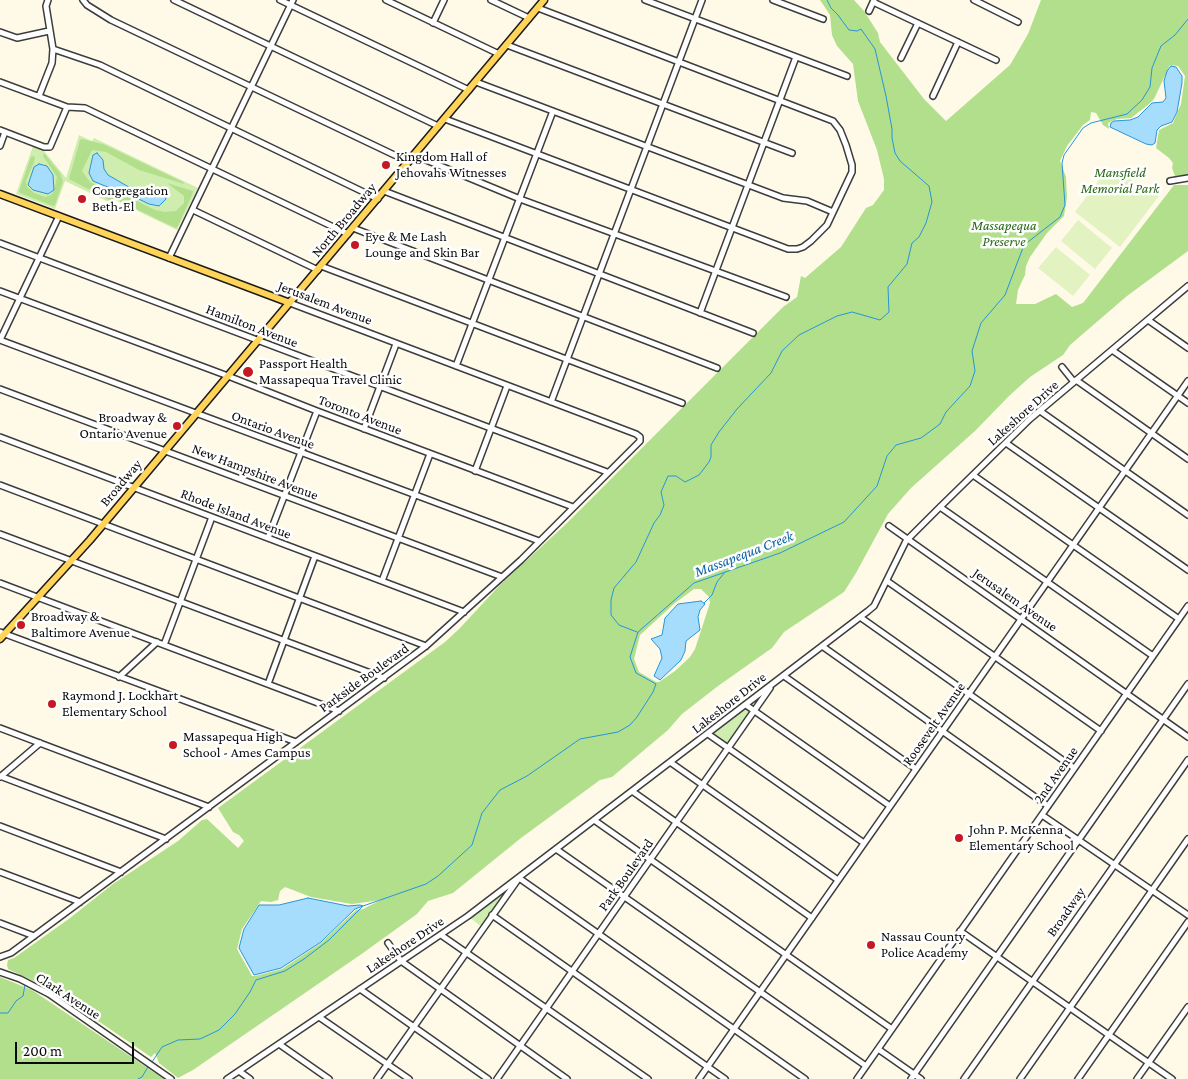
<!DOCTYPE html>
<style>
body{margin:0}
#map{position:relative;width:1188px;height:1079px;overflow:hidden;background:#fffae8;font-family:"Crimson Pro",serif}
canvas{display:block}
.scale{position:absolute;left:15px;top:1042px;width:119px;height:22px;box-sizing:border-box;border:2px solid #0a0a0a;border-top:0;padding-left:6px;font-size:15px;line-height:18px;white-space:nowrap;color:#0a0a0a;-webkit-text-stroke:4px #fff;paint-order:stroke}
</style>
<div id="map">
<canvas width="1188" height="1079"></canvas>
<div class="scale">200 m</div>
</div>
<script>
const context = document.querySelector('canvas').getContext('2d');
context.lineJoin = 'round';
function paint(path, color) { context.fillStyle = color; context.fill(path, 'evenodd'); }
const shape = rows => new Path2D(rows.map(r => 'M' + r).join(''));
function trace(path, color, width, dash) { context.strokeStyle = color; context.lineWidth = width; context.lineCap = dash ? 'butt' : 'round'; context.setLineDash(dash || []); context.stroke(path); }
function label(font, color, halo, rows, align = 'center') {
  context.font = font + ' "Crimson Pro",serif'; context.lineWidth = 5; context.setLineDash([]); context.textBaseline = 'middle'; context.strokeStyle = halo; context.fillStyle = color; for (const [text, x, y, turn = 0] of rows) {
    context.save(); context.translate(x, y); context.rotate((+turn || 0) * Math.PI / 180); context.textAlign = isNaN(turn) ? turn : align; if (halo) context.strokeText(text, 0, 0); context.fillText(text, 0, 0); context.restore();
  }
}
paint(shape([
 [79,135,92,141,94,138,198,188,177,230,115,200,113,204,65,181,55,209,16,194,33,146,44,151,66,178],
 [746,705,754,711,728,748,708,734],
 [519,878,483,928,468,916]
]), '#cfedae');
paint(shape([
 [820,0,854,0,864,11,878,33,880,42,924,99,946,121,1010,65,1028,34,1041,0,1188,0,1188,175,1175,176,1172,168,1173,163,1169,158,1156,148,1159,130,1173,123,1181,104,1185,76,1178,66,1170,65,1154,99,1148,105,1131,118,1117,119,1108,123,1109,129,1103,125,1096,113,1091,112,1090,120,1083,125,1067,146,1060,161,1066,177,1067,197,1064,216,1047,233,1030,257,1026,266,1025,275,1018,290,1016,304,1035,304,1056,294,1072,307,1083,303,1174,185,1188,185,1188,251,1127,296,1070,345,1063,355,1030,377,1009,396,975,431,911,488,888,514,856,573,844,592,784,632,772,648,718,686,682,714,668,730,612,777,600,780,521,838,453,893,428,901,417,914,363,953,193,1070,178,1078,159,1063,155,1053,151,1057,82,1010,38,983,8,969,7,965,8,960,14,958,70,918,113,884,178,841,202,820,207,819,238,848,244,841,239,835,233,832,218,808,445,642,459,629,500,585,567,523,783,307,797,297,801,276,805,278,841,247,866,208,873,205,884,190,884,179,877,150,858,101,853,64,837,46,832,35,830,15],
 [694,589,701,589,709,597,710,603,695,649,690,657,675,671,659,682,656,682,639,672,634,659,640,635,675,603],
 [285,887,311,897,352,904,381,900,363,909,356,910,321,943,282,969,255,976,252,976,237,949,242,929,261,901,271,902,278,900,280,891],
 [82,139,103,144,183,182,184,184,139,170,106,152,92,150,82,171,90,182,107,191,129,197,155,210,165,212,176,211,184,203,184,196,167,183,193,191,192,195,178,226,176,228,115,199,113,202,69,179,80,140],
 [44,153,60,173,63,181,55,205,53,206,20,193,19,191,31,157,33,156,35,157,34,162,26,181,27,187,34,193,45,197,51,195,54,191,57,177,43,156],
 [0,977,32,990,164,1079,0,1079]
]), '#b2df8c');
paint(shape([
 [1105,172,1120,173,1159,196,1120,247,1075,212],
 [1078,220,1112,248,1095,269,1061,241],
 [1056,247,1090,275,1073,296,1038,268]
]), '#e2f3c1');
const water = shape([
 [1171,66,1176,67,1182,76,1182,83,1177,112,1172,122,1161,126,1157,130,1155,143,1152,145,1146,144,1110,127,1111,123,1114,121,1130,120,1138,117,1152,103,1163,102,1166,98,1164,81,1167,71,1171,66],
 [97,153,103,160,104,169,108,175,134,190,147,193,165,194,166,199,159,206,149,204,120,190,105,186,93,181,89,173,93,155,97,153],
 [39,164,47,166,53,175,54,190,48,194,33,190,28,185,34,167,39,164],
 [701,601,705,604,700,610,698,617,700,630,686,641,685,651,681,660,660,680,654,676,662,658,660,649,651,639,662,635,665,618,678,604,701,601],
 [308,898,348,906,360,905,363,906,355,909,321,942,281,968,254,975,239,948,244,929,259,905,279,905,308,898]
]);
paint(water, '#a7ddfc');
trace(water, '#2795d9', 1);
trace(shape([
 [704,603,712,595,717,582,725,572],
 [637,632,619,625,611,615,611,600,614,588,636,562,654,523,660,515,664,505,661,492,668,476,676,476,685,482,699,475,709,462,711,457,711,445,719,432,737,409,771,373,782,351,799,335,837,316,852,312,880,320,889,312,888,287,907,264,912,243,919,237,926,223,932,202,929,186,900,161,895,153,892,138,892,129,886,96,875,49,861,29,857,31,849,30,838,15,831,8,827,0],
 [0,1013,8,1013,16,1001,23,996,25,985],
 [152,1062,162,1047,178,1040,200,1039,219,1030,235,1014,250,992,256,980,285,971,304,959,329,940,363,906,426,884,438,876,472,845,482,813,500,790,527,776,580,739,618,732,630,725,637,717,653,692,656,684,636,673,630,657,638,632,694,583,780,553,844,522,877,486,887,456,896,445,921,438,940,424,946,412,970,386,975,371,972,351,981,323,1005,295,1024,245,1060,217,1065,205,1062,163,1064,155,1083,128,1091,123,1127,114,1142,100,1150,87,1152,68,1161,46,1175,35,1188,19],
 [138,1079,142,1077,149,1065]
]), '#2795d9', 1);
const minor = shape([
 [83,0,87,5,111,20,409,162],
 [174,0,438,126],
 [280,0,469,90],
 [386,0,499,54],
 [491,0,529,18],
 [645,0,847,76],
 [773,0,823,19],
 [974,0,1018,22],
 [873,2,996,60],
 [869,11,874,0],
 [433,23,444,0],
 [0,32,17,38,49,31],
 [507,45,792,153],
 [53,49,100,65,378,199],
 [901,58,918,23],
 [0,82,67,107,85,108,348,234],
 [476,82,783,198,807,201,833,212],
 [39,96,52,63,53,49,46,6,48,0],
 [933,96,958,42],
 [445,119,788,249,797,249,803,247,811,241,827,225,852,172,852,165,846,145,840,130,833,121,538,8],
 [0,130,44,147,50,147,67,107],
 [0,146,5,132],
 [414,155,520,199,786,297],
 [1170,181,1188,178],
 [384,191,753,333],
 [193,210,318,270],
 [353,228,717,368],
 [0,243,607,472],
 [169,258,293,0],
 [321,266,682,403],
 [0,291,228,376,317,411,573,507],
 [700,313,796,57],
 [1148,320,1188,348],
 [0,340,539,541],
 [0,340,59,216],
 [1112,350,1188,403],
 [456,366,553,111],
 [1062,367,1074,382],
 [1076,380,1188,459],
 [0,389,502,577],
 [551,402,702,0],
 [1040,411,1188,515],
 [364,429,396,344],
 [0,437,464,612],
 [1006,443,1188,570],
 [475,471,507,386],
 [973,475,1179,619],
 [0,485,426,646],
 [940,507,1153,656],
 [889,526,1188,737],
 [0,534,384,678],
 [268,538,317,411],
 [382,581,430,454],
 [887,581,1101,731],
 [0,583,339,711],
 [860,617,1074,768],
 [0,632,296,742],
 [164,645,212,517],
 [822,646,1048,806],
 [784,676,916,769],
 [119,677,157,642],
 [268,684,315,556],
 [746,705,890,806],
 [0,728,209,807],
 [708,734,864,843],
 [670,762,838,880],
 [0,776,166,839],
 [0,777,40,743],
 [632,791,812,918],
 [1042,815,1188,915],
 [594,820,892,1029],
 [0,826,121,872],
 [556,849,866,1066],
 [0,872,80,902],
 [492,915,725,1079],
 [0,923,34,936],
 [960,931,1172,1079],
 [441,935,648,1079],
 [388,943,401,961,567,1079],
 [0,957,11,953,426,646,521,560,640,441,640,437,636,434,290,303],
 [0,972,20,979,49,994,171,1079],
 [360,989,488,1079],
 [319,1017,409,1079],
 [279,1044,329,1079],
 [878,1049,921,1079],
 [239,1071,250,1079],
 [227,1079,468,916,868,611,874,606,906,541,937,510,1030,419,1188,286],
 [377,1079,519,878,805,1079],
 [497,1079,770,688],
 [699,1079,1188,381],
 [857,1079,1188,606],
 [911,1079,1188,684],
 [964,1079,1188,760],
 [1020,1079,1188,839],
 [1078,1079,1188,922],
 [1137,1079,1188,1007]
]);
const major = shape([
 [0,194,290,303],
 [0,639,90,540,544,0]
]);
trace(minor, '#3d3d3d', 8);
trace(major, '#1b1b1b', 9);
trace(minor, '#fff', 5);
trace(major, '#ffd458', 6);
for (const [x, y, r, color] of [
 [386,165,5,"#c61722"],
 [82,199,5,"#c61722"],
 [355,245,5,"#c61722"],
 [248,372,6,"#c61722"],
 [177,426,5,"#c61722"],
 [21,625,5,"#c61722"],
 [52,704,5,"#c61722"],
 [173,745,5,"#c61722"],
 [959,838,5,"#c61722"],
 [871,945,5,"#c61722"]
]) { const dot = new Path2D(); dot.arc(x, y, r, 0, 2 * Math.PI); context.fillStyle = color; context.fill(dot); trace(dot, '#fff', 2); }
label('14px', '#0a0a0a', '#fff', [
 ["Kingdom Hall of",396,157],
 ["Jehovahs Witnesses",396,173],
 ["Congregation",92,191],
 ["Beth-El",92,207],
 ["Eye & Me Lash",365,237],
 ["Lounge and Skin Bar",365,253],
 ["Passport Health",259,364],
 ["Massapequa Travel Clinic",259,380],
 ["Broadway &",167,418,"right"],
 ["Ontario Avenue",167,434,"right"],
 ["Broadway &",31,617],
 ["Baltimore Avenue",31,633],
 ["Raymond J. Lockhart",62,696],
 ["Elementary School",62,712],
 ["Massapequa High",183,737],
 ["School - Ames Campus",183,753],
 ["John P. McKenna",969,830],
 ["Elementary School",969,846],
 ["Nassau County",881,937],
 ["Police Academy",881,953]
], 'left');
label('italic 14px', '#286716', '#fff', [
 ["Mansfield",1120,173],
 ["Memorial Park",1120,189],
 ["Massapequa",1004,226],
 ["Preserve",1004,242]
]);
label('14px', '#0a0a0a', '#fff', [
 ["North Broadway",344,220,-50],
 ["Jerusalem Avenue",325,303,21],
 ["Hamilton Avenue",252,326,21],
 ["Lakeshore Drive",1023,413,-42],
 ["Toronto Avenue",360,415,21],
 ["Ontario Avenue",273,430,20],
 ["New Hampshire Avenue",255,472,21],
 ["Broadway",121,483,-50],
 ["Rhode Island Avenue",236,514,21],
 ["Jerusalem Avenue",1015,600,35],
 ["Parkside Boulevard",364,678,-36],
 ["Lakeshore Drive",729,703,-38],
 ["Roosevelt Avenue",934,724,-55],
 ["2nd Avenue",1056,775,-55],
 ["Park Boulevard",626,875,-55],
 ["Broadway",1066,912,-55],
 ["Lakeshore Drive",405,945,-34],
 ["Clark Avenue",68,996,33]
]);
label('italic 15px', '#0a64a6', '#fff', [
 ["Massapequa Creek",744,554,-21]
]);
</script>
